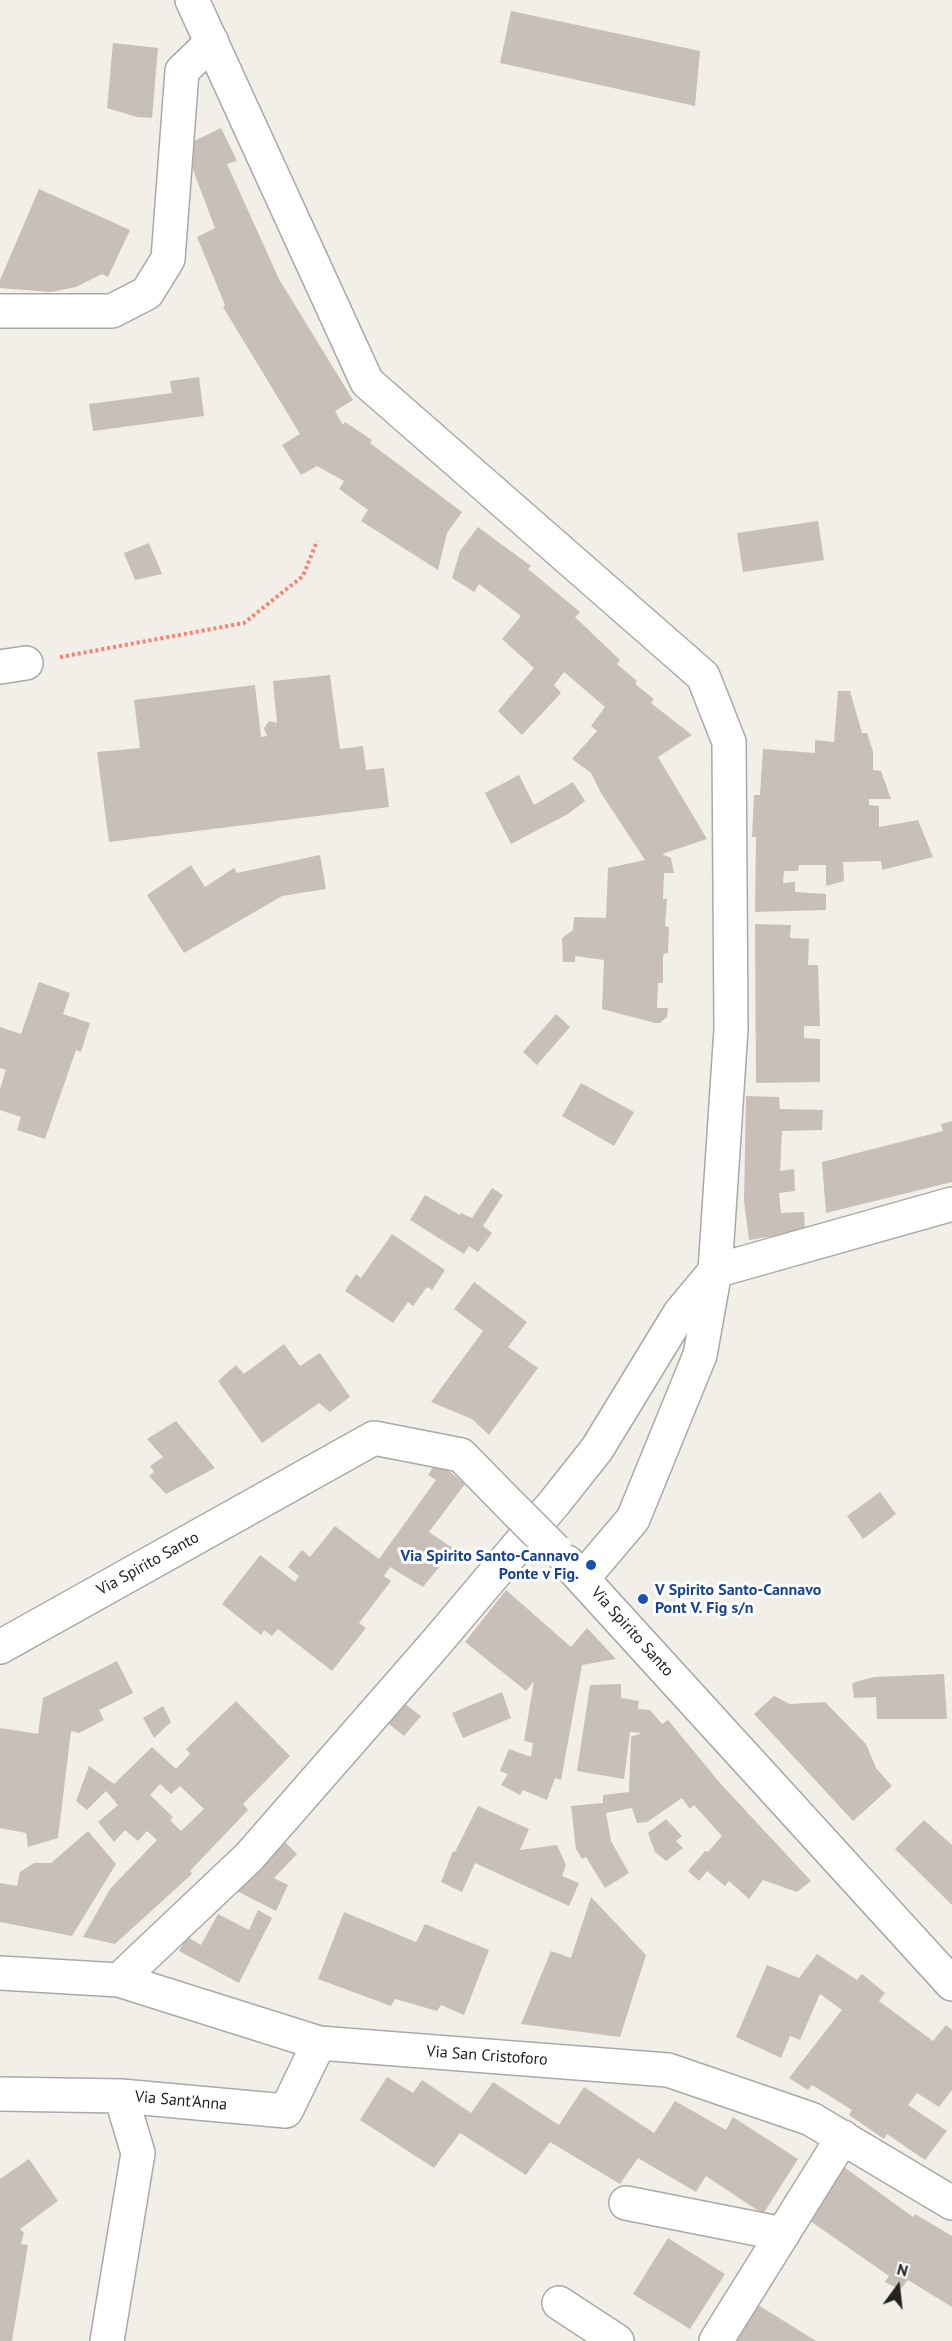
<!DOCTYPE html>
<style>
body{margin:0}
#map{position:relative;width:952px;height:2341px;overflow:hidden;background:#f2efe9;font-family:"PT Sans",sans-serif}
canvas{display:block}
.north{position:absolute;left:868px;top:2257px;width:60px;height:60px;-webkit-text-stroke:4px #fff;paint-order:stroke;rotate:15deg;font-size:16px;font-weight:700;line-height:24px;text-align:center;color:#222}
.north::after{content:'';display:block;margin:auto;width:21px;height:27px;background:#222;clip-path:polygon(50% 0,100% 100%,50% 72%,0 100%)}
</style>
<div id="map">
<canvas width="952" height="2341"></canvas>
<div class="north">N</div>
</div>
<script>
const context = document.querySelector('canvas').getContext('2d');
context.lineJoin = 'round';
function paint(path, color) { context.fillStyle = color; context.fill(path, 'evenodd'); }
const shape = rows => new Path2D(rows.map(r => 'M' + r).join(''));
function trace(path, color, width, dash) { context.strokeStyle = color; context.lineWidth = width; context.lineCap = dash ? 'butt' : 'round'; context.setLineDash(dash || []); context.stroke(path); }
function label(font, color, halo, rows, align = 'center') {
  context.font = font + ' "PT Sans",sans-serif'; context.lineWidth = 6; context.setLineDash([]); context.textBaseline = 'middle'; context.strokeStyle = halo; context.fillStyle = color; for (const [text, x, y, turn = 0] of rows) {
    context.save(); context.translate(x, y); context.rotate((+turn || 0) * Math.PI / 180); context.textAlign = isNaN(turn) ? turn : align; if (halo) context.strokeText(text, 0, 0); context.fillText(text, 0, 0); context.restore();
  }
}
paint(shape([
 [511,11,700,51,695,106,500,63],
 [113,43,158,48,152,118,137,117,107,108],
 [221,128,237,161,227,164,279,279,353,400,335,411,343,425,345,422,372,440,370,443,462,512,447,533,438,570,361,521,368,510,339,489,344,481,317,466,301,475,282,445,300,434,223,307,225,305,197,237,215,228,184,146],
 [39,189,130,230,108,277,102,274,76,287,51,292,0,288,0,280],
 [199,377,204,416,93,431,89,404,172,393,170,381],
 [818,521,824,560,743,572,737,533],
 [478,527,531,566,528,569,580,612,575,617,620,660,617,664,637,681,635,684,654,699,651,703,692,735,658,757,707,839,662,854,671,858,674,873,664,873,663,899,667,899,665,926,669,927,668,953,664,954,663,957,663,983,658,983,657,1008,668,1008,667,1017,660,1023,655,1023,602,1009,604,960,575,956,575,962,563,962,562,938,573,930,574,917,606,918,608,868,645,860,601,793,591,773,572,759,597,731,591,726,605,707,564,672,554,685,561,693,522,735,498,711,534,668,502,639,521,616,479,584,474,592,452,578,460,551],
 [149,543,162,574,135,580,124,553],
 [330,675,340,749,363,746,366,770,384,768,389,807,109,842,97,752,140,748,134,700,255,685,261,737,267,736,264,728,269,721,277,723,273,681],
 [838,691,850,691,862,733,867,733,873,751,873,770,881,771,891,799,869,799,869,805,879,806,879,827,918,820,933,857,882,870,881,861,843,862,844,881,826,886,826,865,799,865,798,871,784,871,783,883,795,882,795,892,826,894,826,910,755,912,756,837,752,837,754,795,760,795,763,749,815,753,815,740,834,742],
 [519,775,534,805,573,782,585,801,568,814,511,844,485,793],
 [320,855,326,889,282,896,184,953,147,895,191,865,205,887,234,868,237,873],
 [755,924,791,925,790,938,809,939,808,965,818,965,820,1026,804,1026,804,1038,820,1039,820,1082,756,1083],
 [39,982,70,993,63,1014,90,1023,81,1052,76,1050,45,1139,17,1130,21,1117,0,1110,0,1089,6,1070,0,1068,0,1027,21,1034],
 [556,1014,570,1027,537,1065,523,1052],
 [581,1083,634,1112,614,1146,562,1116],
 [746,1096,779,1097,780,1109,823,1110,822,1130,782,1131,780,1171,794,1169,795,1191,779,1193,781,1213,804,1212,805,1231,749,1240,744,1201],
 [952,1121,952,1182,826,1213,822,1162,943,1131,941,1124],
 [492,1188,503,1195,483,1226,492,1233,478,1252,469,1246,464,1254,410,1220,425,1195,460,1215,461,1213,472,1218],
 [392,1234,445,1270,432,1290,427,1287,413,1306,408,1302,393,1323,345,1291,356,1274,361,1278],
 [474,1282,527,1322,508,1347,538,1368,489,1435,472,1419,431,1402,483,1331,454,1309],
 [284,1344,300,1366,320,1353,350,1397,330,1412,319,1403,262,1443,218,1381,236,1365,244,1374],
 [176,1421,215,1468,166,1494,149,1476,154,1472,150,1466,163,1457,147,1439],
 [437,1461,465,1484,429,1532,454,1549,423,1587,390,1567,384,1576,391,1581,359,1623,366,1628,332,1671,278,1629,272,1636,264,1630,261,1635,222,1604,260,1555,295,1582,299,1576,288,1567,302,1550,310,1557,335,1526,379,1559,436,1480,428,1475],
 [880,1492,896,1514,863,1539,847,1516],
 [506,1590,571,1647,587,1628,616,1659,582,1665,561,1780,555,1778,547,1800,523,1790,520,1795,501,1785,508,1774,500,1771,509,1749,531,1757,533,1743,524,1741,534,1681,526,1691,465,1642],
 [117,1661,133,1693,99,1710,104,1720,79,1733,71,1731,58,1838,28,1847,26,1833,0,1828,0,1728,38,1734,43,1698],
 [944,1674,947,1719,877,1719,876,1697,854,1698,852,1683,874,1677],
 [621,1684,621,1698,639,1701,638,1709,650,1710,662,1724,668,1720,720,1783,811,1881,797,1892,763,1880,749,1899,729,1881,725,1886,707,1871,699,1881,688,1871,705,1851,708,1852,722,1836,694,1805,690,1809,682,1798,647,1822,637,1823,632,1808,606,1813,611,1841,629,1873,605,1888,586,1857,582,1859,576,1849,571,1806,603,1803,603,1795,629,1792,631,1737,642,1733,630,1732,624,1779,577,1771,590,1685],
 [502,1692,511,1718,463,1738,452,1713],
 [774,1696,790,1704,825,1702,866,1744,876,1768,892,1786,853,1821,754,1714],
 [400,1700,421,1716,404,1736,384,1720],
 [236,1701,290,1756,243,1804,248,1810,190,1871,192,1874,115,1944,83,1937,110,1889,157,1840,147,1831,138,1841,125,1830,114,1842,98,1822,118,1805,106,1791,87,1810,76,1801,89,1766,114,1784,152,1747,176,1769,190,1754,186,1749],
 [160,1784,171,1794,180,1786,204,1809,181,1831,170,1820,173,1817,150,1795],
 [163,1706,171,1722,154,1738,143,1718],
 [478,1806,529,1829,520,1850,557,1845,566,1865,562,1876,579,1883,569,1906,475,1863,462,1892,441,1882,453,1851,455,1852],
 [666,1819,682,1836,676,1841,683,1848,666,1861,655,1852,648,1833],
 [924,1820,952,1845,952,1905,895,1849],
 [88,1831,116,1864,72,1936,0,1922,0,1883,17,1886,20,1872,34,1863,51,1863],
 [280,1837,297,1854,274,1878,288,1885,276,1911,233,1889],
 [591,1897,646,1955,620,2037,521,2024,551,1951,571,1958],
 [258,1910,272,1918,239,1983,179,1951,187,1937,201,1945,218,1914,249,1930],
 [344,1912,416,1942,425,1924,489,1950,464,2015,441,2005,437,2011,395,1999,391,2006,318,1979],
 [817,1954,857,1980,862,1974,885,1993,879,2001,933,2041,946,2025,952,2030,952,2090,939,2107,917,2093,908,2105,947,2131,925,2160,887,2134,884,2139,849,2115,852,2110,812,2085,808,2090,789,2078,842,2010,820,1994,800,2040,790,2036,781,2058,736,2037,767,1965,799,1978],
 [387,2077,413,2093,422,2080,471,2113,493,2082,559,2125,584,2087,654,2133,675,2101,726,2130,733,2117,798,2159,763,2214,706,2176,696,2192,638,2158,620,2184,550,2142,526,2175,460,2133,434,2168,360,2120],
 [29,2159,58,2201,20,2229,24,2233,21,2244,28,2245,12,2341,0,2341,0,2179],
 [837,2162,913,2217,915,2214,952,2236,952,2307,908,2280,900,2290,885,2282,889,2276,803,2216],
 [668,2238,725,2274,690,2329,633,2294],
 [755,2303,816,2341,732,2341]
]), '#c7bfb8');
const minor = shape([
 [192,0,367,382,703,676,729,742,731,1029,715,1271,700,1355,633,1519,583,1578],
 [0,311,112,311,147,293,168,259,182,71,212,42],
 [0,667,26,663],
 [567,1562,952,1984],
 [0,1647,374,1438,461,1455,515,1510],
 [0,1973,119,1980,319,2043,668,2070,811,2119,952,2203],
 [119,1980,249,1857,436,1643,555,1502,597,1449,680,1313,715,1271,952,1204],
 [0,2094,121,2096,286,2111,319,2043],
 [626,2203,783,2234],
 [559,2303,617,2341],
 [107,2341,138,2153,121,2096],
 [716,2341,843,2137]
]);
trace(minor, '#a9a9a9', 36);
trace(shape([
 [60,657,244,623,303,576,317,541]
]), '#fa8072', 4, [3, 3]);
trace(minor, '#fff', 33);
const minorBridge = shape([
 [515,1510,555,1550]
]);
trace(minorBridge, '#a9a9a9', 36, []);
trace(minorBridge, '#fff', 33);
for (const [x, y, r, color] of [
 [591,1565,6,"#1a4fb4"],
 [643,1599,6,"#1a4fb4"]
]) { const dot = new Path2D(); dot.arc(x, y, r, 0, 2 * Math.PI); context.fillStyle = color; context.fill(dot); trace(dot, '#fff', 2); }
label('bold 16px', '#164399', '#fff', [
 ["Via Spirito Santo-Cannavo",579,1556],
 ["Ponte v Fig.",579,1574],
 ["V Spirito Santo-Cannavo",655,1590,"left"],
 ["Pont V. Fig s/n",655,1608,"left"]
], 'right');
label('16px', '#222', '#fff', [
 ["Via Spirito Santo",148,1564,-29],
 ["Via Spirito Santo",632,1632,48],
 ["Via San Cristoforo",487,2056,4],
 ["Via Sant'Anna",181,2101,5]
]);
</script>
